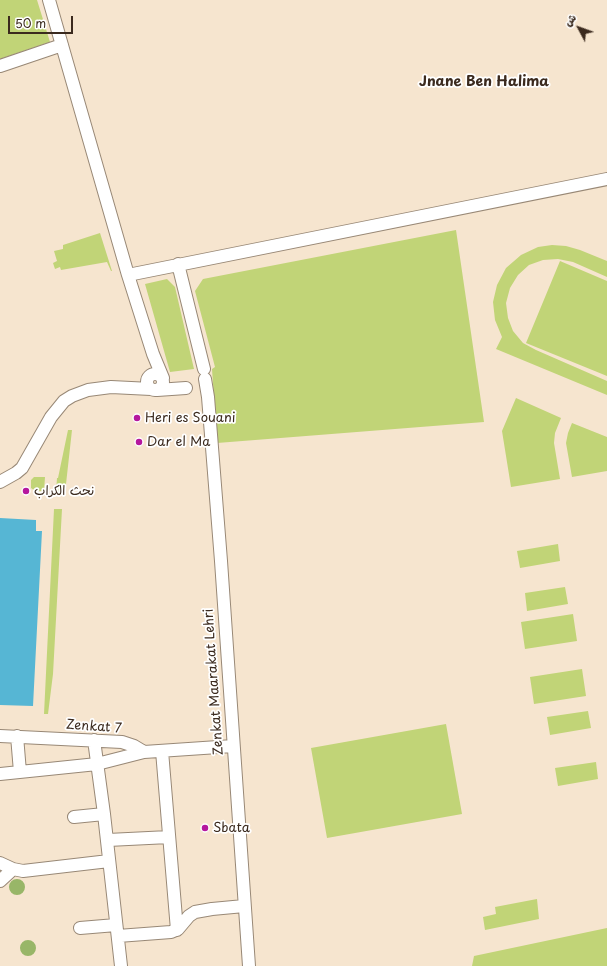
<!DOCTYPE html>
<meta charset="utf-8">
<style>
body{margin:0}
#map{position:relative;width:607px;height:966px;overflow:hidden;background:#f6e5cf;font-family:"Playpen Sans","Playpen Sans Arabic",sans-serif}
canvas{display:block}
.north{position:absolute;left:559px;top:8px;width:40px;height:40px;-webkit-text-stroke:3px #fff;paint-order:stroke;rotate:311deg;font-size:11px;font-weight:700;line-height:16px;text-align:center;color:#3b2a1e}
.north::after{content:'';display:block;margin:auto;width:14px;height:18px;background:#3b2a1e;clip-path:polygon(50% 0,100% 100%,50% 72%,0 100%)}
.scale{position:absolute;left:8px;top:16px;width:65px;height:18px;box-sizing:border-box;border:2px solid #3b2a1e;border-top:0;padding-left:5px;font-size:12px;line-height:14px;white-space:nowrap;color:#3b2a1e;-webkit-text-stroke:3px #fff;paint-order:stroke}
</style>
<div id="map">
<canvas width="607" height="966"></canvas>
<div class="north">ش</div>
<div class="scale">50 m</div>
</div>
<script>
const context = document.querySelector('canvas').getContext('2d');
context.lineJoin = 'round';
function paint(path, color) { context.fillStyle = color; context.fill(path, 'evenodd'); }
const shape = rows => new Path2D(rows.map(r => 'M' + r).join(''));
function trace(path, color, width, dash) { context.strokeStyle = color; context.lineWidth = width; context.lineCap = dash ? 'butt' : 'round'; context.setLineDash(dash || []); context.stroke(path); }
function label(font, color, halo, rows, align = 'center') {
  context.font = font + ' "Playpen Sans","Playpen Sans Arabic",sans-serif'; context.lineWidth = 3.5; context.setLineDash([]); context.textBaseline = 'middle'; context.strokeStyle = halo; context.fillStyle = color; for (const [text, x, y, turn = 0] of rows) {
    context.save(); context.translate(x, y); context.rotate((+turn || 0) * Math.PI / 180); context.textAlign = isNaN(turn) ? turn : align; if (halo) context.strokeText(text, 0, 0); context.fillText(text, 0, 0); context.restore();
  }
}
paint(shape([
 [0,0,37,0,50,42,0,59],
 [456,230,484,422,217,443,212,369,215,367,195,291,203,279],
 [100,233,112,271,111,271,107,262,61,270,60,267,55,269,53,263,57,261,54,251,63,249,63,245],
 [552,245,566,246,580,250,607,261,607,277,573,262,558,259,543,260,529,265,518,275,510,288,506,303,508,318,513,331,523,343,536,350,607,381,607,395,496,349,502,337,495,320,493,302,497,285,506,268,521,255,538,247],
 [560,261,607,281,607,376,526,343],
 [167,279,175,287,194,369,170,372,145,284],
 [516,398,561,418,555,433,554,443,560,479,511,487,502,431],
 [572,423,607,437,607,471,572,477,566,443,568,433],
 [68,430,72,430,65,493,56,492,57,478,58,478],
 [34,477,45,477,44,491,35,491,31,488,31,480],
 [54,509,62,509,53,674,48,714,44,714],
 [558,544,560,561,520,568,517,551],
 [565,587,568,604,527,611,525,593],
 [573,614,577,641,525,649,521,622],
 [582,669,586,696,534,704,530,677],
 [588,711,591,728,550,735,547,717],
 [446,724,462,814,327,838,311,748],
 [596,762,598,779,558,786,555,768],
 [537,899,539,919,485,930,483,917,496,914,495,907],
 [607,928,607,966,472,966,474,956]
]), '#c1d477');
paint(shape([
 '9 887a8 8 0 1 1 16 0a8 8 0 1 1-16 0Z',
 '20 948a8 8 0 1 1 16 0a8 8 0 1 1-16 0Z'
]), '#98b668');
paint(shape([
 [0,518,36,520,36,531,42,531,33,706,0,705]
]), '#56b6d4');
const minor = shape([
 [49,0,128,275,153,354,163,378],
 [0,66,62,45],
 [178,264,204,369],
 [128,275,607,179],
 '147 382a8 8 0 1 1 16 0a8 8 0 1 1-16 0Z',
 [205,379,208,397,221,561,249,966],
 [157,390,186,388],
 [0,482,16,473,22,468,51,417,64,401,72,396,88,390,111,387,151,389],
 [0,736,122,742,134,746,144,752,233,746],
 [17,736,20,772],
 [94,740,104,814,121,966],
 [162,751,177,930],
 [0,774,97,764,144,752],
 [74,817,104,814],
 [108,840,169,837],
 [0,863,13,869,23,871,109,861],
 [0,881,13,869],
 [80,928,116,925],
 [118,936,171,932,178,929,189,916,195,912,212,909,244,906]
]);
trace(minor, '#988876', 14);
trace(minor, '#fff', 12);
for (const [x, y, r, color] of [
 [137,418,4,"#b5179e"],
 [139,442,4,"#b5179e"],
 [26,491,4,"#b5179e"],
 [205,828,4,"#b5179e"]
]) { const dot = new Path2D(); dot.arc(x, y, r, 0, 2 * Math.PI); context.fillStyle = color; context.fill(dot); trace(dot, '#fff', 1.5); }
label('13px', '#3b2a1e', '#fff', [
 ["Heri es Souani",145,418],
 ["Dar el Ma",147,442],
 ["نحث الكراب",34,491],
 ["Sbata",213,828]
], 'left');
label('13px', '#3b2a1e', '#fff', [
 ["Zenkat Maarakat Lehri",214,682,-94],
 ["Zenkat 7",94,727,4]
]);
label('bold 14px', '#3b2a1e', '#fff', [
 ["Jnane Ben Halima",484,82]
]);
</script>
